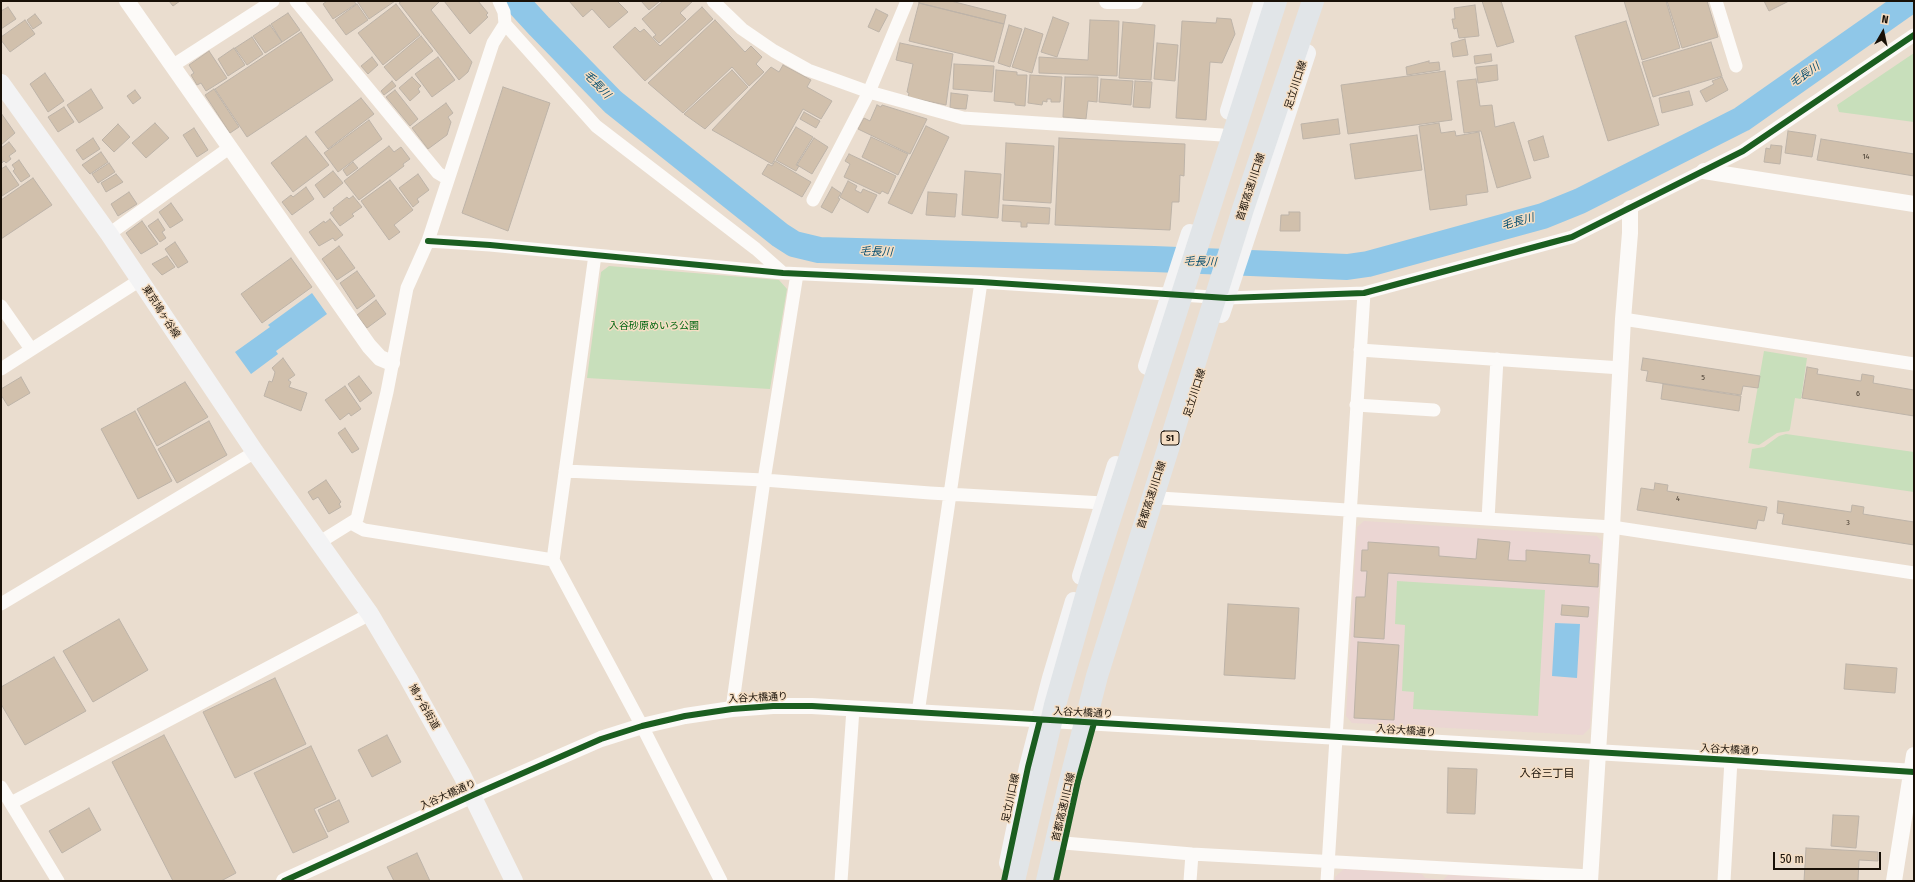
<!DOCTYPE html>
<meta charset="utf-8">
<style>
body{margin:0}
#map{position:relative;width:1915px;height:882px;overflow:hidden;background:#eaddcf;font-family:"Fira Sans Condensed",sans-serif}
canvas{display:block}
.frame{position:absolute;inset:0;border:2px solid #181007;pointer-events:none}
.north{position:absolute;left:1863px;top:12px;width:40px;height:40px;-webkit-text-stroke:3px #f5dec4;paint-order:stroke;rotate:9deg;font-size:11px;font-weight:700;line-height:16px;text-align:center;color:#181007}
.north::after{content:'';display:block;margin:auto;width:14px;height:18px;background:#181007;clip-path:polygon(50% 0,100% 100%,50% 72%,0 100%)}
.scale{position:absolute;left:1773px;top:852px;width:108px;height:18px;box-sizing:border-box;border:2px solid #181007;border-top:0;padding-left:5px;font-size:12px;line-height:14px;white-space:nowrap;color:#181007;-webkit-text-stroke:3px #f5dec4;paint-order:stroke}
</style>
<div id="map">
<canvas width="1915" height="882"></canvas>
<div class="frame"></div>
<div class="north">N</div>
<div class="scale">50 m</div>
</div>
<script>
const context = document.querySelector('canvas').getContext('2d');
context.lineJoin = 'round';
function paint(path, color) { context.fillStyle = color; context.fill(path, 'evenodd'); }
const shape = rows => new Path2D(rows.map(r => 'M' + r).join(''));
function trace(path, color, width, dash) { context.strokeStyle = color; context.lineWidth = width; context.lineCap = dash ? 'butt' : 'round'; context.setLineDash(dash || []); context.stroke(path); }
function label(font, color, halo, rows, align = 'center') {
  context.font = font + ' "Fira Sans Condensed","Noto Sans JP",sans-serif'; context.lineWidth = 3; context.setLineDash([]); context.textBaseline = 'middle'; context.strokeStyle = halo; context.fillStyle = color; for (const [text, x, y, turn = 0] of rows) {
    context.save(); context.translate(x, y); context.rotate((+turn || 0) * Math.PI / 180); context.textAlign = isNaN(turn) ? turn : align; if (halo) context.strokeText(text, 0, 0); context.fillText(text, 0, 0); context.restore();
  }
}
paint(shape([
 [1364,521,1597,536,1602,542,1590,728,1583,735,1352,723,1346,716,1357,527],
 [1344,869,1422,874,1425,878,1443,880,1448,875,1508,878,1510,881,1335,881,1335,877]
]), '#ebd6d3');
paint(shape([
 [1914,53,1914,122,1839,112,1837,105],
 [609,266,779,280,787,289,770,389,587,378,601,272],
 [1764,351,1807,358,1801,399,1795,398,1790,429,1789,431,1777,433,1759,445,1748,443],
 [1786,434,1914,452,1914,492,1749,468,1752,449,1764,447,1779,436],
 [1397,581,1545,590,1538,716,1413,709,1414,692,1402,691,1405,625,1395,624]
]), '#c8dfbb');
paint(shape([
 [312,293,327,314,276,351,278,354,251,374,235,352,270,327,268,325],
 [1555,623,1580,624,1577,678,1552,676]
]), '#8fc7e8');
trace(shape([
 [516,1,539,26,613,102,780,235,794,244,819,250,1154,259,1347,267,1368,264,1543,216,1580,201,1742,119,1910,1]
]), '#8fc7e8', 26);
const building = shape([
 [169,1,180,1,173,6,169,1],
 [327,1,354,1,356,4,333,19,323,4,327,1],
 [357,1,395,1,369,19,357,1],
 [402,1,440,1,431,10,472,62,468,72,459,80,399,3,402,1],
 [444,1,478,1,488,13,486,15,488,17,470,34,444,1],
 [569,1,617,1,628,12,609,28,592,9,583,17,569,1],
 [641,1,660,1,649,10,641,1],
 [663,1,693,1,680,13,686,19,659,43,653,37,656,35,642,19,663,1],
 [919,1,951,1,1006,15,1004,24,919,3,919,1],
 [1482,1,1501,1,1514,42,1497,47,1482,1],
 [1624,1,1666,1,1680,48,1642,60,1624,1],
 [1667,1,1707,1,1718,37,1682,48,1667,1],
 [1764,1,1789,1,1769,11,1764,1],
 [919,3,1004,24,994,62,909,41,919,3],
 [357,4,368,20,346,35,335,20,357,4],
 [396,4,420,35,383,65,358,33,396,4],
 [1475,5,1479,36,1459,38,1457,28,1454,29,1452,19,1455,19,1454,8,1475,5],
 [8,7,16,19,1,29,1,11,8,7],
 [702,7,713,19,645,81,613,47,635,27,640,32,644,29,660,46,702,7],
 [876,9,888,15,879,32,868,27,876,9],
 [288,13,300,30,282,42,271,24,288,13],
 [35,14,42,23,33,29,27,20,35,14],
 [1053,17,1069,23,1057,57,1041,52,1053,17],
 [1217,18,1231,19,1235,34,1222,63,1210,62,1206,120,1176,118,1182,21,1216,23,1217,18],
 [25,20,35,34,10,52,1,40,1,37,25,20],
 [715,20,745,52,751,46,762,57,756,64,764,72,749,86,732,67,683,113,648,83,715,20],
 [1090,20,1119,21,1117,76,1039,73,1039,57,1088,60,1090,20],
 [1626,21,1659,125,1608,141,1575,36,1626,21],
 [1123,22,1155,25,1151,80,1119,78,1123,22],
 [270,25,282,42,265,53,253,36,270,25],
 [1009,25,1022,29,1010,67,998,63,1009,25],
 [1025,28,1043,34,1032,73,1012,67,1025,28],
 [301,32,333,80,247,137,215,89,301,32],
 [421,36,433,51,396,81,384,67,421,36],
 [252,37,263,54,247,65,235,48,252,37],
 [1465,39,1468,55,1453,57,1451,43,1465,39],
 [1711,42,1722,76,1653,97,1642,62,1711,42],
 [900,43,953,54,946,105,908,97,909,93,907,92,913,64,896,60,900,43],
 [1157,43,1178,45,1175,81,1154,79,1157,43],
 [234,48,245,65,228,76,218,59,234,48],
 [209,51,227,78,206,91,201,83,197,85,191,75,194,73,189,65,209,51],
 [1491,54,1492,61,1475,64,1474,56,1491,54],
 [372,57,378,65,368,74,361,66,372,57],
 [438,57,455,80,432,97,415,74,438,57],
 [1429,61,1429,63,1439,62,1440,70,1407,75,1406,67,1429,61],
 [954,64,994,66,992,92,953,89,954,64],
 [783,65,811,80,807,87,832,101,821,119,803,109,772,164,712,130,771,67,779,72,783,65],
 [1497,65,1498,80,1478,83,1476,67,1497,65],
 [732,70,748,87,705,129,684,114,732,70],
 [996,70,1017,72,1017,75,1027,75,1025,106,1015,105,1015,103,994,101,996,70],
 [1445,71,1452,120,1348,134,1341,85,1445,71],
 [45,73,64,101,48,112,30,84,45,73],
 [1030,75,1062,77,1060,102,1051,102,1051,99,1047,99,1047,102,1043,101,1042,105,1028,103,1030,75],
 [412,77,421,86,418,89,420,92,410,101,399,88,412,77],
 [1065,77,1098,77,1097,102,1088,101,1086,119,1063,117,1065,77],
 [1722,77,1728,90,1706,102,1700,91,1714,84,1712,81,1722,77],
 [1101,79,1133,81,1131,105,1099,102,1101,79],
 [1476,79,1480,106,1492,105,1495,127,1514,122,1531,178,1497,188,1481,131,1464,133,1457,81,1476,79],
 [392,81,396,86,384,95,381,91,392,81],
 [1135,81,1152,82,1150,108,1133,107,1135,81],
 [503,87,550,103,508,231,462,213,503,87],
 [91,89,103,108,79,123,67,105,91,89],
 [214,89,239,127,230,133,205,95,214,89],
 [135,90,141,98,133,104,127,96,135,90],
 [395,90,418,119,410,126,386,97,395,90],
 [1689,91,1693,105,1662,113,1659,98,1689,91],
 [951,93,968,95,966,109,950,108,951,93],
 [361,98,374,114,328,149,315,132,361,98],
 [446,103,453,113,448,117,451,122,447,135,428,149,412,128,446,103],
 [877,105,881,107,882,105,927,119,910,154,858,129,864,118,870,121,877,105],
 [64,107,74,122,58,132,48,117,64,107],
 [804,112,820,121,816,128,800,119,804,112],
 [1,113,15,133,1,145,1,113],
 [1338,119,1340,134,1303,139,1301,124,1338,119],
 [369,120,382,139,338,172,324,153,369,120],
 [155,123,169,138,146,158,132,143,155,123],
 [1439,123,1441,133,1455,131,1456,136,1479,132,1488,192,1466,195,1467,205,1430,210,1419,126,1439,123],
 [118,124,130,137,114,152,102,140,118,124],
 [926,126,949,137,912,214,888,203,926,126],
 [796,127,813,137,796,165,799,166,796,171,776,160,796,127],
 [194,128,208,150,197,157,183,135,194,128],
 [1788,131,1816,135,1812,157,1785,153,1788,131],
 [1417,135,1422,170,1355,179,1350,144,1417,135],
 [306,136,329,165,293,192,271,163,306,136],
 [1543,136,1549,157,1534,161,1528,141,1543,136],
 [871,137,908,154,898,175,862,157,871,137],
 [93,138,100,149,83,160,76,150,93,138],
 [814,138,828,147,812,174,797,165,814,138],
 [1059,138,1185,144,1184,176,1180,175,1179,202,1172,202,1170,230,1055,225,1059,138],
 [1821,139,1914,154,1914,176,1817,160,1821,139],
 [9,142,16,151,9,156,11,159,6,163,4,161,2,163,1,148,9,142],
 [1006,143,1054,146,1051,203,1003,200,1006,143],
 [1771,145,1782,146,1780,164,1764,162,1766,148,1770,149,1771,145],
 [389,146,394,152,401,147,410,159,403,164,404,166,359,200,344,181,389,146],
 [101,152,108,162,90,174,82,165,101,152],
 [849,154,896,176,888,194,882,191,880,194,844,177,850,164,845,161,849,154],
 [19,160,30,176,21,182,13,171,15,169,12,165,19,160],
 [775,161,811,182,802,197,762,174,768,164,772,166,775,161],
 [353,162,358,168,347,176,343,170,353,162],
 [109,163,115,172,98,183,92,174,109,163],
 [6,166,19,185,2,196,1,169,6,166],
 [333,171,343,183,324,198,315,185,333,171],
 [965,171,1001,174,998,218,962,215,965,171],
 [116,174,123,182,106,192,101,183,116,174],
 [418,174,429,190,417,199,419,202,413,207,399,188,418,174],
 [33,178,52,205,1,239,1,200,33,178],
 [390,180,413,210,394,225,400,232,389,240,361,201,390,180],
 [848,181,857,186,855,190,861,193,863,189,877,195,868,213,840,197,848,181],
 [306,187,314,199,292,215,282,202,291,195,293,197,306,187],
 [832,187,841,193,838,198,840,199,832,213,821,207,832,187],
 [129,192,137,204,118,216,111,204,129,192],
 [928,192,957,194,955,217,926,215,928,192],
 [353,196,362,207,352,214,354,216,340,226,330,213,334,210,333,208,347,197,349,199,353,196],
 [171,203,183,220,170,228,159,212,171,203],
 [1003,205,1050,208,1049,224,1027,223,1027,227,1021,227,1021,222,1002,221,1003,205],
 [1289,212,1300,212,1300,231,1280,231,1281,215,1289,215,1289,212],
 [158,219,165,230,162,232,166,238,160,242,148,226,158,219],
 [330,219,343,235,335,241,333,238,319,246,309,232,324,221,325,223,330,219],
 [142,221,158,244,141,254,126,233,142,221],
 [175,242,188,262,178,268,165,249,175,242],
 [339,246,355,268,337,280,322,259,339,246],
 [167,256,175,267,162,275,152,264,167,256],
 [291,258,312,287,262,323,241,294,291,258],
 [357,271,375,296,357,309,340,283,357,271],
 [376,300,386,314,367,328,357,315,376,300],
 [283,358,295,375,288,380,291,382,289,387,307,393,301,411,264,396,269,381,272,382,274,376,275,372,272,368,283,358],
 [1643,358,1760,376,1758,388,1743,386,1741,395,1646,381,1648,371,1641,370,1643,358],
 [1807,367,1818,369,1817,374,1861,381,1862,374,1874,376,1873,383,1914,390,1914,416,1802,398,1807,367],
 [359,376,372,393,360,402,348,384,359,376],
 [21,377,30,393,8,406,1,395,1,389,21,377],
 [185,382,208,417,157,446,137,409,185,382],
 [1663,384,1741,396,1739,411,1661,399,1663,384],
 [345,386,361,409,351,416,349,413,340,420,325,400,345,386],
 [135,411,172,481,138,499,101,429,135,411],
 [209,421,227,455,177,483,158,449,209,421],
 [345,428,359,449,352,453,338,433,345,428],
 [326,480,341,502,339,504,341,507,329,514,318,497,313,500,308,492,326,480],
 [1655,483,1668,485,1667,491,1767,507,1764,521,1758,520,1756,529,1637,510,1641,488,1654,490,1655,483],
 [1778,501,1851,512,1852,505,1864,507,1863,514,1914,522,1914,545,1782,524,1784,514,1777,513,1778,501],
 [1478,539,1510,542,1508,560,1526,561,1526,550,1590,555,1589,563,1599,564,1598,587,1388,573,1384,639,1354,637,1356,597,1365,597,1367,571,1361,571,1362,550,1368,550,1368,542,1439,547,1439,556,1476,559,1478,539],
 [1228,604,1299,608,1295,679,1224,675,1228,604],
 [1562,605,1589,607,1588,617,1561,615,1562,605],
 [119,619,148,670,93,702,63,651,119,619],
 [1358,642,1399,645,1394,720,1354,718,1358,642],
 [54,657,86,711,25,745,1,704,1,687,54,657],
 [1846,664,1897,668,1895,693,1844,689,1846,664],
 [275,678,306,744,235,778,203,712,275,678],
 [164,735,236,873,221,881,173,881,112,762,164,735],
 [387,735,401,762,372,777,358,750,387,735],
 [311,746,336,799,314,809,328,837,293,853,254,773,311,746],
 [1448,768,1477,769,1475,814,1447,813,1448,768],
 [339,800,349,822,328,832,318,810,339,800],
 [89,808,101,830,62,853,49,831,89,808],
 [1833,815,1859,816,1856,848,1831,846,1833,815],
 [1806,848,1878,852,1878,861,1859,860,1858,881,1804,881,1806,848],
 [417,853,430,881,394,881,387,867,417,853]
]);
paint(building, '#d1c0ac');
trace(building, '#bdb3a8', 1);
trace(shape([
 [296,1,438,173,448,179],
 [499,1,504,12,505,24,596,126,756,249,783,273],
 [713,1,742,29,774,51,808,70,869,92,963,118,1222,135],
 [1716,1,1736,66],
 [172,66,273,1],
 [813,200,869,92,907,1],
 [109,234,229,148],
 [428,241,490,245,783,273,981,282,1227,298,1364,293,1572,237,1743,151,1914,35],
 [595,255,553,560,642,726,721,881],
 [1,306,31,349],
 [1623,319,1914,364],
 [1360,350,1621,368],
 [1,369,140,280],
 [1356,405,1434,410],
 [565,471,764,480,930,493,1103,503],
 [1160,498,1612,527,1914,573],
 [1488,519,1497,359],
 [351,523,364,530,553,560],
 [320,542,357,519,387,392,407,288,428,241,493,43,505,24],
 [1,604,255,452],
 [732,709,764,480,797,274],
 [918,713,981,282],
 [1,787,58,881],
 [11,803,370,614],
 [1064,843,1192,854,1590,876],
 [841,881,853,709],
 [1190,881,1192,854],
 [1327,881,1364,293],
 [1724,881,1731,760]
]), '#fcfaf8', 13);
trace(shape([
 [127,1,369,346,380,358,392,363],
 [1107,1,1135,1],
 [1704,171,1914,204],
 [284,881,473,795,601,739,642,726,685,716,732,709,773,706,812,706,1731,760,1914,772],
 [1590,881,1612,527,1623,319,1630,233,1630,208],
 [1894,881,1914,755]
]), '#fcfaf8', 16);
trace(shape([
 [1,83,109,234,255,452,370,614,408,678,462,775,514,881],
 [1229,111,1263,1],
 [1221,314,1307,53],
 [1147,366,1190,233],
 [1081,576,1116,465],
 [1008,863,1028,767,1051,678,1074,601]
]), '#f3f3f4', 18);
trace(shape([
 [1014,881,1055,705,1092,575,1276,1],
 [1047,881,1068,789,1097,676,1243,209,1313,1]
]), '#e1e5e8', 22);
trace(shape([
 [428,241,490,245,783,273,981,282,1227,298,1364,293,1572,237,1743,151,1914,35],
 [284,881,473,795,601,739,642,726,685,716,732,709,773,706,812,706,1731,760,1914,772],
 [1004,881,1028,767,1040,720],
 [1056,881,1078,781,1094,723]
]), '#1b5e20', 6);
label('8px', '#463c30', null, [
 ["14",1866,157],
 ["5",1703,378],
 ["6",1858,394],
 ["4",1678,499],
 ["3",1848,523]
]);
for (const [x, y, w] of [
 [1170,438,18]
]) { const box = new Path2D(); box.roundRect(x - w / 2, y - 7, w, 14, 3); context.fillStyle = '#f5dec4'; context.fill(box); trace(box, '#181007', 1); }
label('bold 9px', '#181007', null, [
 ["S1",1170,438]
]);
label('10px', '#181007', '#f5dec4', [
 ["足立川口線",1296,85,-72],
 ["首都高速川口線",1251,187,-72],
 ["東京鳩ヶ谷線",161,312,57],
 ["足立川口線",1195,393,-72],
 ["首都高速川口線",1152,495,-72],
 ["入谷大橋通り",758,698,-3],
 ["鳩ヶ谷街道",424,707,60],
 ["入谷大橋通り",1083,713,3],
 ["入谷大橋通り",1406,731,4],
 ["入谷大橋通り",1730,750,3],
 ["入谷大橋通り",448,795,-24],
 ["足立川口線",1011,798,-78],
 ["首都高速川口線",1064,807,-77]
]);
label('10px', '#01650f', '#f5dec4', [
 ["入谷砂原めいろ公園",654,326]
]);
label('italic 11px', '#044d6f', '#f5dec4', [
 ["毛長川",1805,75,-35],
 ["毛長川",597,85,46],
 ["毛長川",1518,222,-15],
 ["毛長川",876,252,2],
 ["毛長川",1200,262,2]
]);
label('11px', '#181007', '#f5dec4', [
 ["入谷三丁目",1547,774]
]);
</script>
